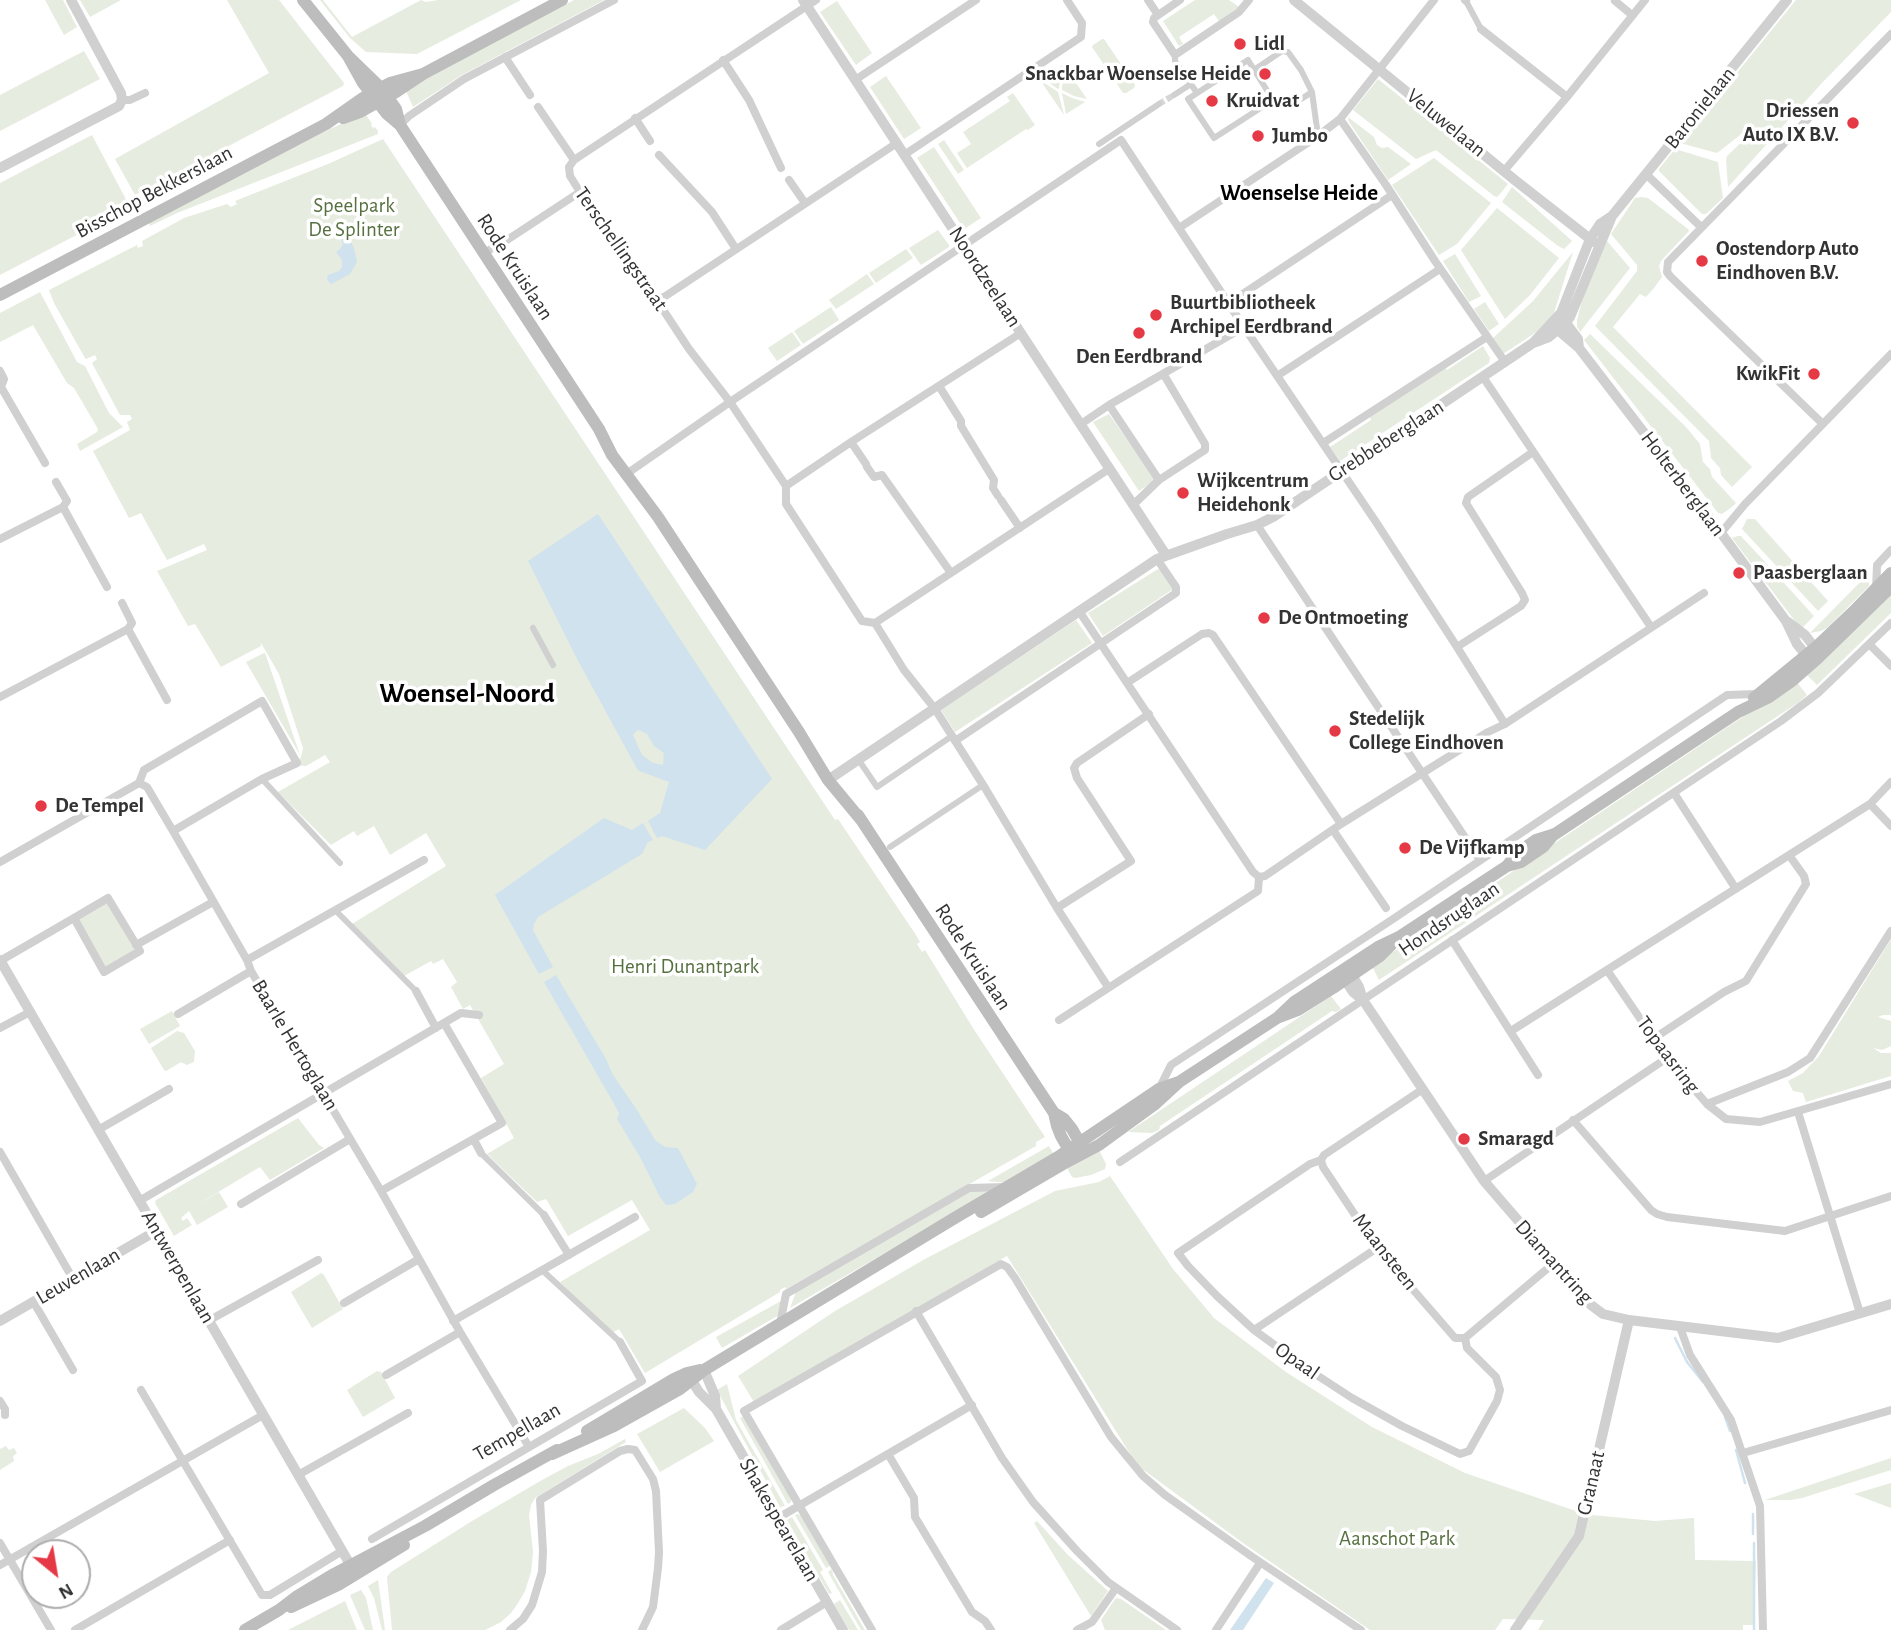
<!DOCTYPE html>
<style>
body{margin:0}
#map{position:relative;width:1891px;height:1630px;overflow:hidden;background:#fff;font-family:"Alegreya Sans",sans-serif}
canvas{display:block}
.north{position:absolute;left:21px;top:1539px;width:70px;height:70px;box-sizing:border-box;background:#fff;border:2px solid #adadad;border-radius:50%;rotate:150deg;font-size:19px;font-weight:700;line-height:28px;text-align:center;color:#333}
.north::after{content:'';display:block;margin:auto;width:24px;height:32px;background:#e63946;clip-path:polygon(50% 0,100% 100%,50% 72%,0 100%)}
</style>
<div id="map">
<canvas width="1891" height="1630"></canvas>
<div class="north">N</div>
</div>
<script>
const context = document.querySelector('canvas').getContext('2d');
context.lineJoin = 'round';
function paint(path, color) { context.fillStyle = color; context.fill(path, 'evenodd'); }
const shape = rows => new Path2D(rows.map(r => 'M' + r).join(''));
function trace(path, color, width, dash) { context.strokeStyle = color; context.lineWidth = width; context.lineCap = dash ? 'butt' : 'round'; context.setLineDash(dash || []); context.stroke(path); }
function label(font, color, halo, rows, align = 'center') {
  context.font = font + ' "Alegreya Sans",sans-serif'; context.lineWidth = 7; context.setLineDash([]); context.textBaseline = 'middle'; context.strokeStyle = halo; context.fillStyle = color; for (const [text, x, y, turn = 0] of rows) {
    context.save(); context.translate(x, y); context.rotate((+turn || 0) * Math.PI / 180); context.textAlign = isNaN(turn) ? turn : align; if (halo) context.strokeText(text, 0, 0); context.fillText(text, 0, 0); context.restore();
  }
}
paint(shape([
 [45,0,63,0,77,27,64,35],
 [80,0,121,0,90,17],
 [227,0,279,0,344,83,343,86,135,195,115,159,269,73],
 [320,0,323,0,352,37,421,0,426,2,438,0,521,0,417,54,366,52,350,38],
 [574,0,604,0,462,75,413,107,406,91,428,76],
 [1195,0,1229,0,1239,7,1219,21,1214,14,1179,37,1183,44,1179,46,1163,21],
 [1796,0,1891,0,1891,12,1821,84,1728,187,1726,160,1727,156,1747,137,1744,132,1717,153,1680,143],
 [837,1,872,53,856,65,820,12],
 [1102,39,1104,39,1135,85,1134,88,1126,93,1123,93,1092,47,1093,45],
 [84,51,100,79,0,131,0,95],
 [1063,64,1087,99,1074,96,1062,90],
 [1062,65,1059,88,1058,89,1042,78],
 [886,76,921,128,904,139,870,87],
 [1378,79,1508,184,1500,194,1497,197,1494,196,1436,150,1416,159,1353,110],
 [1040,80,1058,92,1064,115],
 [1013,93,1035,125,1028,130,1026,129,967,168,957,153,971,144,963,132,1010,101,1007,97],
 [1062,93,1072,98,1085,102,1066,114],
 [365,113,372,124,371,125,373,128,375,127,378,131,378,134,177,213,150,226,149,223,306,140],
 [1348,117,1374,137,1377,145,1382,148,1388,147,1411,164,1388,180,1349,122],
 [92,135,130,207,0,275,0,183],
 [383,139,835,820,838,819,916,935,920,942,917,944,922,952,925,950,973,1028,1045,1137,1036,1142,1036,1146,786,1289,785,1287,780,1290,780,1292,645,1373,619,1329,610,1334,560,1282,650,1230,632,1200,568,1236,546,1199,537,1202,487,1154,514,1138,481,1078,504,1064,470,1005,463,1009,451,987,457,982,443,959,433,964,431,961,404,976,352,924,446,866,426,833,390,855,374,826,357,836,354,831,331,845,278,792,330,762,325,755,306,766,296,765,301,757,303,748,279,674,261,643,261,646,221,667,195,624,188,626,157,571,207,550,204,544,167,560,141,513,129,518,93,451,130,430,127,422,132,419,130,415,120,415,92,363,97,359,95,355,86,359,85,358,54,303,49,290,137,245,138,248,143,246,142,241,184,218,227,204,231,207,237,204,235,201,328,164],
 [944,140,964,170,958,174,938,144],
 [934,147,981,218,964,229,917,158],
 [1675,149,1718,162,1723,198,1706,214,1702,214,1659,171,1659,169],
 [1434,158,1491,203,1457,244,1439,255,1392,185],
 [1512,187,1571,240,1572,241,1564,249,1558,246,1502,202],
 [1641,197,1648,198,1688,229,1689,231,1661,261,1659,266,1662,277,1654,288,1646,297,1640,294,1613,327,1752,467,1732,487,1721,475,1720,468,1711,458,1709,441,1595,326,1637,271,1637,265,1611,234,1635,198],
 [1497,208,1559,258,1530,295,1505,319,1461,250],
 [938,230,949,245,949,247,921,265,909,248],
 [1607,241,1630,268,1580,332,1577,326,1577,320,1580,308,1592,269],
 [906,249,913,258,876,283,869,273],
 [1573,252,1554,313,1548,321,1535,333,1503,354,1493,338,1533,301],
 [1455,254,1481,296,1469,302,1443,261],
 [867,274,874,284,836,309,829,300],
 [40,292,77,362,85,366,109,413,123,427,80,451,77,444,97,432,98,429,74,388,67,383,33,325,0,342,0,313],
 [1485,302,1499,324,1489,331,1474,309],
 [831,307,839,320,803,344,794,331],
 [792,332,801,345,777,361,768,348],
 [1590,334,1686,427,1700,444,1703,462,1710,469,1712,477,1736,503,1733,506,1722,514,1718,513,1584,340],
 [1483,346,1490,358,1489,363,1340,461,1330,447,1371,420,1369,415,1444,367,1447,370],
 [1109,414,1156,480,1139,491,1093,422],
 [1747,519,1755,519,1828,601,1818,611,1742,529],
 [1738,536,1741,536,1765,562,1814,616,1801,629,1732,538],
 [1158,569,1160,570,1173,589,1103,636,1088,613],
 [1869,575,1869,586,1827,628,1821,631,1810,633,1866,576],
 [1891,589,1891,613,1817,685,1805,673],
 [1076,620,1092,643,955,732,941,710],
 [264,653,265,653,300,755,246,662],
 [1796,681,1807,695,1799,702,1379,980,1372,966],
 [106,903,108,903,135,951,106,968,78,922,79,919],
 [1891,939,1891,1015,1883,1015,1878,1017,1891,1021,1891,1046,1882,1050,1873,1048,1881,1053,1891,1053,1891,1076,1806,1102,1803,1093,1793,1091,1788,1081,1803,1073,1819,1056],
 [1331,996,1341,1009,1336,1012,1332,1011,1160,1126,1159,1130,1152,1133,1128,1132],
 [172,1011,180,1026,149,1044,140,1029],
 [177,1031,184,1033,195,1051,194,1062,187,1065,181,1062,166,1071,164,1070,151,1048],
 [298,1118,319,1145,324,1148,270,1180,260,1167,188,1210,219,1192,228,1207,197,1225,189,1211,181,1218,183,1221,187,1218,192,1225,174,1236,155,1203,156,1200],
 [1049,1146,1054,1155,1007,1183,988,1181],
 [1098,1148,1106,1164,1105,1169,1091,1175,1075,1178,1072,1177,1067,1168],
 [1110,1176,1173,1269,1214,1318,1286,1372,1372,1427,1465,1473,1573,1510,1592,1515,1655,1521,1694,1518,1695,1560,1756,1561,1754,1625,1743,1625,1743,1630,1538,1630,1544,1620,1503,1619,1495,1630,1370,1630,1243,1543,1137,1465,1007,1256,754,1402,738,1376,835,1311,925,1259,1055,1191,1099,1182],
 [994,1190,790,1308,796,1292,968,1191],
 [321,1273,324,1275,343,1309,312,1328,291,1292],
 [781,1301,779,1315,722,1348,716,1337],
 [377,1371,381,1372,395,1398,363,1417,347,1390],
 [727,1384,736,1420,785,1506,780,1507,717,1390],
 [684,1408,705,1428,714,1441,660,1472,637,1434],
 [744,1416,791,1498,791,1502,788,1504,740,1418],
 [625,1439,626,1442,535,1498,531,1505,529,1515,533,1552,531,1572,525,1591,518,1603,511,1613,501,1622,485,1630,392,1630,387,1577,391,1572,472,1521,542,1480,568,1466,598,1454],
 [6,1446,9,1450,14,1448,17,1453,13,1456,14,1461,0,1470,0,1449],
 [1891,1458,1891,1470,1802,1498,1791,1500,1765,1500],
 [1891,1483,1891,1508,1854,1494],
 [798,1514,801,1516,830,1566,826,1568,795,1515],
 [792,1517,823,1570,820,1572,832,1593,829,1594,787,1520],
 [1037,1521,1068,1555,1108,1591,1091,1616,1034,1523],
 [832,1569,833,1575,865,1630,861,1630,828,1572],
 [378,1580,385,1630,382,1630,374,1598,368,1586],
 [361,1590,366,1598,373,1630,365,1630,350,1595],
 [1117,1598,1121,1599,1166,1630,1105,1630,1101,1620,1115,1599],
 [840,1600,858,1630,849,1630,834,1604],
 [345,1601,357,1630,288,1630]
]), '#e6ecdf');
paint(shape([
 [340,235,346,237,352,244,355,252,357,262,350,274,331,284,327,280,328,275,339,271,342,267,342,260,336,252,340,249,343,244],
 [598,514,772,779,705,850,662,836,657,838,648,821,660,813,669,782,639,771,636,767,576,657,528,561],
 [639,730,647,734,654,746,664,753,663,765,653,763,642,755,633,735,636,731],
 [604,818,632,830,643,823,653,840,648,842,642,854,538,917,534,924,533,930,553,967,539,974,495,895],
 [556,975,606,1059,613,1075,637,1110,655,1140,665,1147,678,1148,697,1184,693,1192,675,1204,666,1205,660,1197,640,1157,617,1119,619,1114,617,1109,544,982],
 [1266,1578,1274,1583,1243,1630,1230,1630]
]), '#cfe2ee');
trace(shape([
 [1675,1338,1687,1362,1703,1382],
 [1725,1417,1730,1431],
 [1736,1450,1745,1483],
 [1753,1514,1753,1534],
 [1754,1630,1754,1543]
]), '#cfe2ee', 2.5);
trace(shape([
 [1159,104,1174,95]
]), '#d6d6d6', 6, [6, 3]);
trace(shape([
 [1466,1,1481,29],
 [1175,55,1175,61,1197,93],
 [1248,60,1273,100,1214,138,1188,99,1248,60],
 [1254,70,1282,51,1288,52,1301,70,1312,92,1318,136],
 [1174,95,1191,84],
 [1273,100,1289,107,1312,92],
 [1099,144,1159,104],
 [533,628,553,665],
 [858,759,877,787,952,736],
 [262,779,340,863],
 [890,847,983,785],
 [336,911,416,991],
 [481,1153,544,1215],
 [542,1270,620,1342]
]), '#d0d0d0', 6);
trace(shape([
 [1148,0,1158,15],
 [1180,0,1154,18,1153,22,1175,55,1239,12,1249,0],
 [1465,0,1466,1],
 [1615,1,1632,15],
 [1481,29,1567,97],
 [505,57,530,95],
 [723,60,749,100,781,168],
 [855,80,976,0],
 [122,100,130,100,145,93],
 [538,107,574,160,569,167,570,176,580,192,650,295,656,299,689,349,730,402,786,486,786,504,862,621,875,623,904,670,935,709,985,788,1057,908,1108,987],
 [635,118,650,141],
 [1340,119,1386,185,1435,261,1505,362],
 [400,125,409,116,464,79,614,0],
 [659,155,712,212,736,249],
 [904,155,1081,37,1082,23,1067,0],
 [574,160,816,0],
 [1504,171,1567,97,1645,0],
 [1646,174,1701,227],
 [789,180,805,203],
 [1179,228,1318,136,1340,119,1434,0],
 [484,253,504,242,580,192],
 [656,299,664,297,897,143],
 [1229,303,1392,195],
 [0,371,4,379,1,387,45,463],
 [1277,376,1440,269],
 [1483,377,1651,627],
 [939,386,961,421,961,426,994,480,993,488,998,496],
 [1109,405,1159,480],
 [1081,424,1109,405,1244,327],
 [1823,424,1670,276,1667,272,1668,262,1891,34],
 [851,442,866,464],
 [1323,443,1487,337],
 [867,467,874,477,882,475,951,573],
 [625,475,730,402,1121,140,1244,327,1376,522,1457,647,1505,724],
 [56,482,67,501,63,507,107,587],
 [786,486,851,442,1021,333],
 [1001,500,1020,528],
 [1133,505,1159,480,1205,450,1205,444,1164,375],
 [1257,525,1480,860],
 [1721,533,1745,504,1891,354],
 [0,539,63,507],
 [1876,589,1877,565,1891,550],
 [122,603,132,623,128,629,167,700],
 [1079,611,1253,872,1259,877],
 [875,623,1109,469],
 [1870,645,1891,666],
 [1457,647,1521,606,1525,600,1522,593,1466,503,1468,497,1533,452],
 [1127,683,1202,634,1209,633,1213,635,1341,824],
 [0,697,128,629],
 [955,741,1176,593,1176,587,1157,559],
 [1891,782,1870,804,1607,970,1667,1058,1707,1104,1726,1119,1760,1122,1891,1084],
 [139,783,147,787,173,831,247,960,251,971,381,1191,460,1332,529,1447],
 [139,783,144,770,262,701,297,763,262,779,173,831],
 [1674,793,1736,889],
 [1870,804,1891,826],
 [1333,830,1386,908],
 [0,862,139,783],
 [108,898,140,951,104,972,74,918,108,898],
 [1057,908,1131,861,1077,778,1074,768,1077,763,1149,714],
 [1452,940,1538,1075],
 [136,945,213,902],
 [247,960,424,860],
 [0,961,74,918],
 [416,991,436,1028],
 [178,1014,251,971],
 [1059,1020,1258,891,1259,877,1265,876,1341,824,1488,732,1505,724,1704,593],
 [0,1028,30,1012],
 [1511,1031,1607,970],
 [1653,1039,1724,992,1746,981,1806,884,1804,876,1789,855],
 [1159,1089,1171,1065,1393,919,1727,695,1757,694],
 [1423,1089,1324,1155,1321,1160,1323,1167,1377,1248,1455,1338,1465,1338,1554,1263],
 [1707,1104,1788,1072,1810,1058,1891,931],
 [1798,1112,1860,1313],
 [1573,1120,1651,1210,1657,1214,1667,1217,1785,1231,1891,1196],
 [98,1130,169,1089],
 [474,1140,481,1153],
 [0,1152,73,1279],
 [1321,1160,1310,1164,1178,1253,1188,1266,1217,1296,1254,1330,1306,1368,1352,1398,1402,1426,1460,1454,1469,1451,1497,1401,1500,1390,1496,1377,1467,1348,1465,1338],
 [1120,1162,1781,721,1818,693,1891,623],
 [1484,1181,1667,1058],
 [381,1191,502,1123,444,1023],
 [139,1201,461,1013,479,1015],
 [241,1204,350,1139],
 [544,1215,569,1255],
 [33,1301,73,1370],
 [344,1303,419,1259],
 [916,1311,1002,1458,1033,1502,1077,1551,1108,1582,1177,1630],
 [208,1321,318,1260],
 [453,1321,635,1217],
 [780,1324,786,1294,969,1188,1005,1187],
 [1680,1327,1690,1355,1731,1420,1760,1506,1763,1630],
 [1254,1330,1377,1248],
 [386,1375,460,1332],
 [141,1390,262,1595,270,1595,342,1551],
 [0,1401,5,1409,5,1415],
 [1743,1453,1891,1410],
 [888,1454,914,1498,915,1517,972,1612,985,1621,991,1630],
 [298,1475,408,1413],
 [778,1518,972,1405],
 [372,1539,642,1381,620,1342],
 [0,1543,51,1630],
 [0,1565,263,1415],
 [75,1630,230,1540],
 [510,1630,523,1619,532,1605,542,1572,543,1551,540,1500,620,1451,628,1449,635,1450,653,1479,656,1491,659,1552,658,1568,653,1607,642,1630],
 [781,1630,827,1602],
 [872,1630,744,1411,1001,1264,1007,1267,1015,1278,1111,1437,1143,1476,1165,1495,1251,1556,1361,1630],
 [1077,1630,1092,1622,1116,1588],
 [1216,1630,1260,1563]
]), '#d0d0d0', 8);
trace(shape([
 [803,0,1166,555],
 [1294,0,1516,181,1594,242],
 [0,168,119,106,122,100,121,93,71,0],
 [1560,321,1566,323,1578,339,1579,348],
 [1557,325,1559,331,1579,348,1721,533,1786,621,1797,644,1806,655,1812,657],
 [1536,342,1549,337,1566,323,1570,317,1612,216,1787,0],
 [1788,622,1805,635,1815,648,1817,654],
 [828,780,1157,559,1227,534,1257,525,1273,517,1533,343,1561,313,1590,239,1600,224,1612,216],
 [0,960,355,1573],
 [1346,971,1352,975,1359,987,1363,1000],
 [1344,972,1345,980,1353,992,1363,1000,1484,1181,1591,1305,1603,1314,1629,1320,1778,1338,1891,1304],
 [0,1321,156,1231],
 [704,1370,715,1396,716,1409],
 [687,1373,699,1392,716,1409,843,1630],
 [1515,1630,1579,1536,1629,1320]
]), '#d0d0d0', 10);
trace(shape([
 [303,0,348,56,381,88,396,109,400,125],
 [348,56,363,83,387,114,400,125,599,429,612,455,658,517,799,732,828,780,862,821],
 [343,118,360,112,396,92,423,74,562,0],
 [0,295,326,124,363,98,390,83,423,74],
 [1754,698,1815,648,1857,608,1891,573],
 [858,815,1054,1113,1064,1119,1072,1129,1080,1143,1080,1151],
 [1507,866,1521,862,1543,847,1554,834],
 [1277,1018,1294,1002,1378,947,1399,937,1507,866,1516,854,1536,840,1555,834,1738,712,1769,697,1793,680,1818,658,1891,587],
 [1054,1113,1057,1126,1061,1136,1069,1150,1077,1153],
 [981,1212,1063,1164,1099,1145,1154,1105,1179,1082,1277,1018,1298,1010,1333,988,1380,956,1392,944],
 [587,1431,674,1379,687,1373,700,1370],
 [552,1454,614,1426,680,1389,704,1370,953,1219,1058,1157,1159,1089,1179,1082],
 [291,1607,340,1584,404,1545],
 [245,1630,279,1610,296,1597,334,1574,425,1526,494,1485,557,1450]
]), '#bdbdbd', 12);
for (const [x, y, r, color] of [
 [1240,44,7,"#e63946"],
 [1265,74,7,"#e63946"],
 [1212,101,7,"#e63946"],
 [1853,123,7,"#e63946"],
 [1258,136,7,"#e63946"],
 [1702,261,7,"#e63946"],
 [1156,315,7,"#e63946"],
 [1139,333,7,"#e63946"],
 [1814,374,7,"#e63946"],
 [1183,493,7,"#e63946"],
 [1739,573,7,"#e63946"],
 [1264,618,7,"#e63946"],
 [1335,731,7,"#e63946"],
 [41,806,7,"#e63946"],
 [1405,848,7,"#e63946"],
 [1464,1139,7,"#e63946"]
]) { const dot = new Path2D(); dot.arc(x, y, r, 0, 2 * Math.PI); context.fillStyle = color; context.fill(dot); trace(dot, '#fff', 2.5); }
label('bold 21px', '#333', '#fff', [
 ["Lidl",1254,44],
 ["Snackbar Woenselse Heide",1251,74,"right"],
 ["Kruidvat",1226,101],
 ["Driessen",1839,111,"right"],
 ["Auto IX B.V.",1839,135,"right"],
 ["Jumbo",1272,136],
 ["Oostendorp Auto",1716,249],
 ["Eindhoven B.V.",1716,273],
 ["Buurtbibliotheek",1170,303],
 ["Archipel Eerdbrand",1170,327],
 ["Den Eerdbrand",1139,357,"center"],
 ["KwikFit",1800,374,"right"],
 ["Wijkcentrum",1197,481],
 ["Heidehonk",1197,505],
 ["Paasberglaan",1753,573],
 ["De Ontmoeting",1278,618],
 ["Stedelijk",1349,719],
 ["College Eindhoven",1349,743],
 ["De Tempel",55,806],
 ["De Vijfkamp",1419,848],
 ["Smaragd",1478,1139]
], 'left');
label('21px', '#333', '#fff', [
 ["Baronielaan",1700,108,-51],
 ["Veluwelaan",1446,123,39],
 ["Bisschop Bekkerslaan",154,192,-28],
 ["Terschellingstraat",621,249,55],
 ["Rode Kruislaan",515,267,57],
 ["Noordzeelaan",985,277,57],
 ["Grebbeberglaan",1386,441,-33],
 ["Holterberglaan",1683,484,53],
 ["Hondsruglaan",1449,919,-34],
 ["Rode Kruislaan",973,957,57],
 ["Baarle Hertoglaan",295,1045,59],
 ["Topaasring",1668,1055,53],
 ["Maansteen",1385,1252,52],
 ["Diamantring",1554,1262,48],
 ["Antwerpenlaan",178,1267,60],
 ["Leuvenlaan",78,1276,-30],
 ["Opaal",1297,1361,35],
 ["Tempellaan",517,1432,-30],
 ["Granaat",1591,1483,-77],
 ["Shakespearelaan",779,1520,60]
]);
label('21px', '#56703f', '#fff', [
 ["Speelpark",354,206],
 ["De Splinter",354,230],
 ["Henri Dunantpark",685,967],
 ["Aanschot Park",1397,1539]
]);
label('bold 23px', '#000', '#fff', [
 ["Woenselse Heide",1299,193]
]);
label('bold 28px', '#000', '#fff', [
 ["Woensel-Noord",467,694]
]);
</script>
